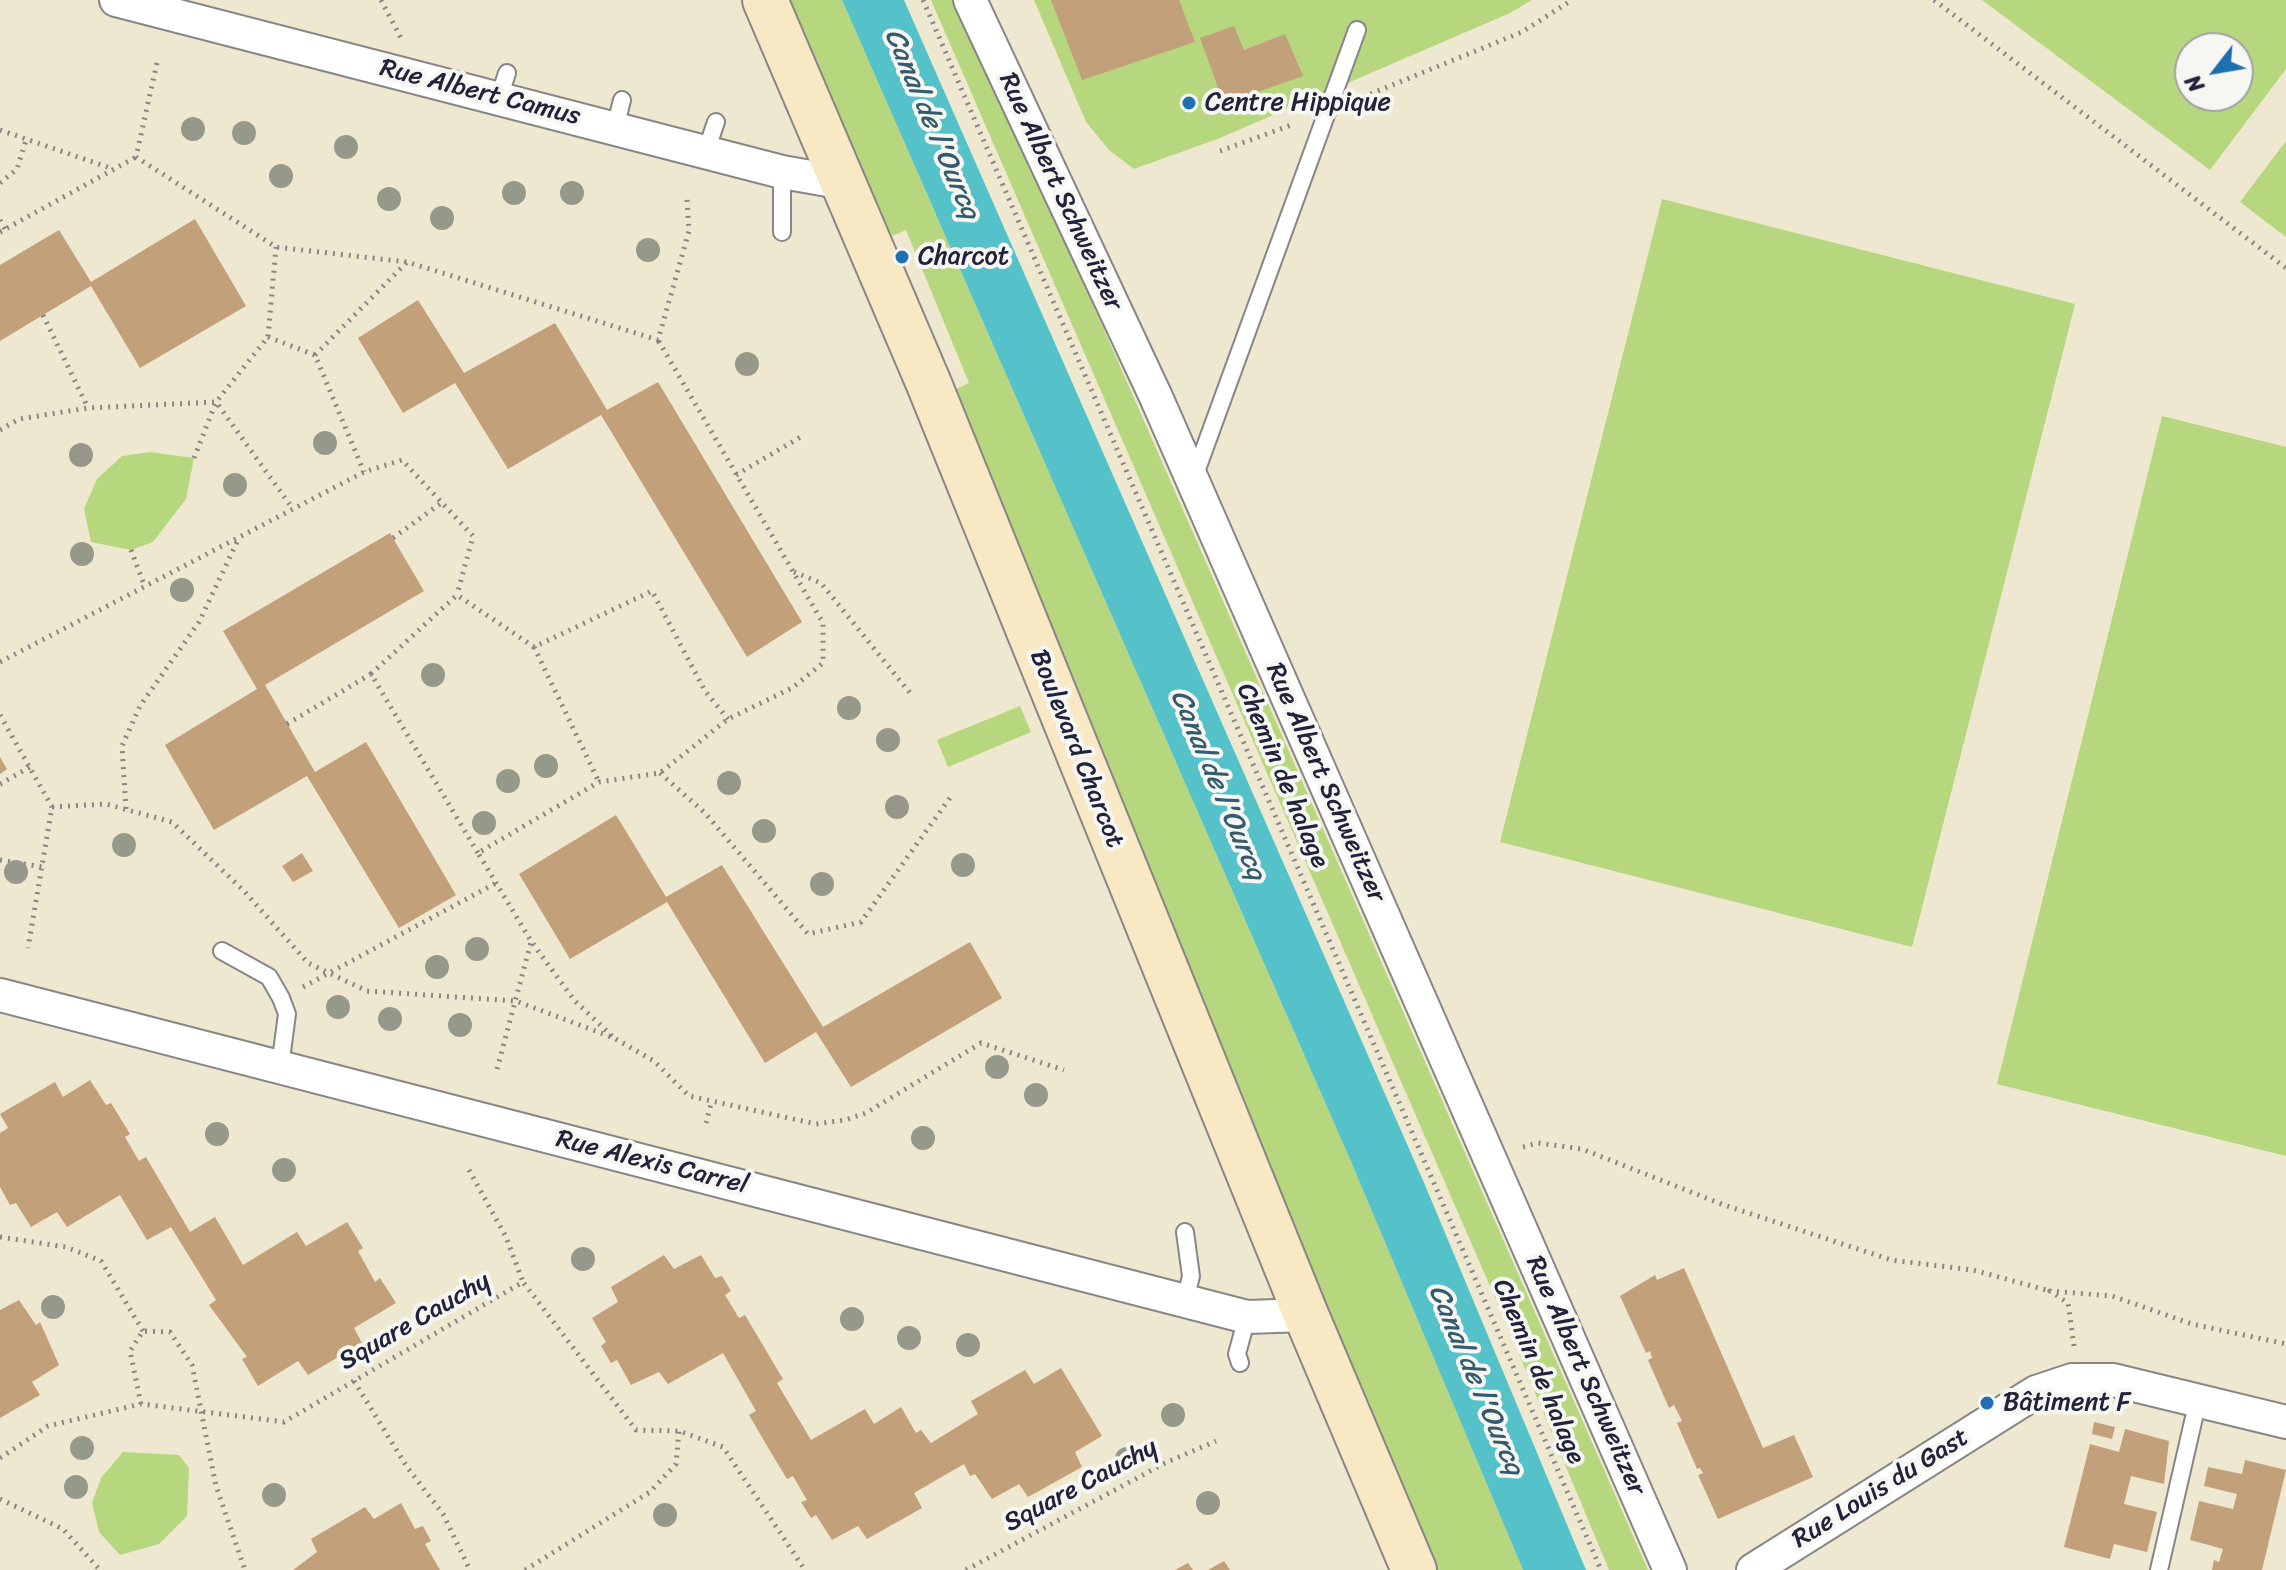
<!DOCTYPE html>
<meta charset="utf-8">
<style>
body{margin:0}
#map{position:relative;width:2286px;height:1570px;overflow:hidden;background:#efe8d0;font-family:Sriracha,sans-serif}
canvas{display:block}
.north{position:absolute;left:2174px;top:32px;width:80px;height:80px;box-sizing:border-box;background:#f6f6f2;border:2px solid #a1a1a9;border-radius:50%;rotate:239deg;font-size:22px;font-weight:700;line-height:32px;text-align:center;color:#22223b}
.north::after{content:'';display:block;margin:auto;width:28px;height:36px;background:#1f6fb2;clip-path:polygon(50% 0,100% 100%,50% 72%,0 100%)}
</style>
<div id="map">
<canvas width="2286" height="1570"></canvas>
<div class="north">N</div>
</div>
<script>
const context = document.querySelector('canvas').getContext('2d');
context.lineJoin = 'round';
function paint(path, color) { context.fillStyle = color; context.fill(path, 'evenodd'); }
const shape = rows => new Path2D(rows.map(r => 'M' + r).join(''));
function trace(path, color, width, dash) { context.strokeStyle = color; context.lineWidth = width; context.lineCap = dash ? 'butt' : 'round'; context.setLineDash(dash || []); context.stroke(path); }
function label(font, color, halo, rows, align = 'center') {
  context.font = font + ' Sriracha,sans-serif'; context.lineWidth = 8; context.setLineDash([]); context.textBaseline = 'middle'; context.strokeStyle = halo; context.fillStyle = color; for (const [text, x, y, turn = 0] of rows) {
    context.save(); context.translate(x, y); context.rotate((+turn || 0) * Math.PI / 180); context.textAlign = isNaN(turn) ? turn : align; if (halo) context.strokeText(text, 0, 0); context.fillText(text, 0, 0); context.restore();
  }
}
paint(shape([
 [789,0,842,0,1352,1164,1523,1570,1435,1570,954,390,969,383,906,230,892,236],
 [931,0,959,0,966,15,1648,1570,1609,1570,1506,1323],
 [1034,0,1532,0,1510,13,1220,138,1134,169,1109,150,1086,122],
 [1982,0,2286,0,2286,69,2210,170],
 [2190,48,2238,48,2238,96,2190,96],
 [2286,141,2286,237,2240,202],
 [1662,199,2075,304,1912,947,1500,842],
 [2162,416,2286,447,2286,1156,1997,1084],
 [150,452,194,458,186,499,153,542,131,550,91,542,84,509,97,479,122,456],
 [1020,706,1031,732,948,767,937,740],
 [123,1452,179,1455,189,1468,187,1516,159,1544,120,1555,99,1532,92,1503,101,1478]
]), '#b6d77e');
paint(shape([
 [842,0,904,0,1425,1185,1586,1570,1523,1570,1352,1164]
]), '#55c2ca');
paint(shape([
 [1051,0,1179,0,1195,42,1082,80],
 [1234,26,1244,50,1285,34,1303,76,1224,104,1200,38],
 [195,219,246,306,140,368,91,286,0,341,0,265,59,230,91,282],
 [418,300,464,373,555,323,607,410,658,382,802,622,747,657,601,415,508,469,455,383,403,413,358,338],
 [390,533,424,591,265,685,315,772,366,742,456,895,399,928,307,776,214,830,165,745,257,689,223,631],
 [0,757,7,769,0,774],
 [616,815,666,897,722,865,823,1027,970,942,1002,998,851,1087,816,1032,765,1063,667,902,570,959,519,874],
 [302,853,313,871,293,882,282,866],
 [90,1080,106,1105,111,1103,130,1134,125,1137,139,1161,146,1157,190,1232,215,1217,243,1265,297,1232,306,1246,347,1222,363,1248,358,1251,375,1282,380,1278,396,1303,354,1328,362,1343,308,1375,298,1361,258,1386,242,1359,247,1357,209,1305,216,1300,171,1227,147,1240,120,1195,67,1227,57,1212,31,1227,16,1203,10,1205,0,1187,0,1133,8,1128,0,1114,55,1082,63,1097],
 [664,1255,674,1269,701,1255,715,1278,722,1276,731,1291,725,1295,739,1318,745,1315,783,1379,777,1383,811,1440,865,1409,874,1424,901,1407,916,1433,921,1430,931,1443,978,1414,971,1401,1025,1370,1034,1384,1061,1368,1102,1436,1075,1452,1082,1467,1028,1497,1019,1484,992,1499,975,1474,970,1476,964,1464,914,1493,922,1508,867,1539,858,1526,832,1540,816,1515,811,1518,801,1502,807,1500,793,1476,787,1479,773,1456,749,1415,756,1411,723,1353,668,1384,659,1372,631,1385,617,1360,611,1363,601,1346,606,1342,592,1318,618,1302,611,1287],
 [1684,1268,1763,1448,1794,1435,1813,1477,1718,1519,1698,1475,1703,1473,1700,1468,1697,1469,1677,1423,1682,1421,1674,1405,1669,1408,1648,1360,1652,1358,1650,1351,1646,1353,1620,1296,1655,1275,1657,1280],
 [19,1300,36,1325,40,1322,59,1365,32,1382,40,1395,0,1418,0,1310],
 [2094,1422,2115,1427,2112,1439,2092,1434],
 [2125,1429,2169,1441,2164,1484,2131,1476,2124,1504,2157,1512,2147,1552,2114,1544,2110,1559,2064,1547,2090,1444,2119,1452],
 [2245,1460,2286,1470,2262,1570,2212,1570,2214,1560,2219,1562,2223,1549,2190,1540,2199,1501,2233,1509,2237,1494,2204,1486,2208,1467,2242,1474],
 [401,1503,415,1529,423,1526,431,1541,425,1544,440,1570,293,1570,317,1552,311,1539,365,1507,374,1519],
 [1224,1561,1230,1570,1208,1570],
 [1188,1563,1193,1570,1175,1570]
]), '#c2a079');
const lane = shape([
 [499,98,507,73],
 [615,128,622,100],
 [706,151,716,122],
 [782,232,782,172],
 [1193,480,1357,30],
 [222,951,269,977,281,998,287,1014,280,1067],
 [1185,1301,1191,1276,1185,1232],
 [1240,1363,1237,1354,1247,1317],
 [2159,1570,2198,1400]
]);
const street = shape([
 [116,0,782,172,845,183],
 [970,0,1156,397,1670,1570],
 [0,995,1247,1317,1306,1315],
 [1753,1570,2036,1392,2072,1380,2113,1380,2286,1422]
]);
const secondary = shape([
 [765,0,929,384,1306,1315,1414,1570]
]);
trace(lane, '#888586', 20);
trace(street, '#888586', 36);
trace(secondary, '#888586', 48);
trace(shape([
 [381,0,401,38],
 [923,0,1601,1570],
 [1934,0,2286,268],
 [157,63,136,157,276,247,407,262,658,340,689,231,687,199],
 [1363,97,1522,32,1572,0],
 [0,130,113,169],
 [1220,151,1294,124],
 [0,183,17,169,26,140],
 [0,220,5,229],
 [0,232,136,157],
 [43,315,88,408],
 [268,337,315,355,364,472],
 [315,355,407,262],
 [0,430,19,419,88,408,216,402,293,509],
 [194,458,216,402,268,337,276,247],
 [736,475,804,435],
 [393,538,444,501],
 [131,550,145,587],
 [794,572,821,583,910,693],
 [534,647,599,782],
 [0,662,364,472,402,460,473,536,457,595],
 [371,674,457,595,534,647,652,591,705,691,728,719],
 [0,715,52,807,28,948],
 [287,724,371,674,478,853],
 [660,773,705,813,808,934,861,922,952,795],
 [0,784,30,767],
 [52,807,106,804,172,822,244,891,308,963,367,991,516,1001,614,1038,654,1061,689,1096,816,1124,845,1120,866,1113,981,1043,1064,1070],
 [126,809,122,746,140,706,199,622,237,542],
 [0,860,42,867],
 [303,987,496,883],
 [612,1036,574,1000,531,941,478,853,599,782,660,773,728,719,792,688,823,663,823,623,658,340],
 [497,1069,531,942],
 [706,1123,712,1100],
 [1523,1147,1538,1143,1582,1149,1724,1205,1891,1260,1973,1270,2050,1291],
 [469,1170,506,1237,523,1282],
 [0,1237,66,1247,101,1261,143,1331],
 [2074,1346,2068,1303,2050,1291,2112,1296,2192,1324,2286,1344],
 [354,1381,407,1467,443,1514,470,1570],
 [141,1404,130,1351,143,1331,170,1332,192,1365,216,1486,245,1570],
 [0,1458,48,1426,141,1404,284,1422,523,1282,636,1430,679,1431,723,1447,805,1570],
 [0,1499,63,1529,100,1570],
 [525,1570,650,1492,676,1464,679,1431],
 [966,1570,1165,1463,1216,1441]
]), '#888586', 5, [2, 6]);
trace(lane, '#fff', 16);
trace(street, '#fff', 32);
trace(secondary, '#f8e8c3', 44);
context.fillStyle = '#969989';
for (const [x, y] of [
 [193,129],
 [244,133],
 [346,147],
 [281,176],
 [514,193],
 [572,193],
 [389,199],
 [442,218],
 [648,250],
 [747,364],
 [325,443],
 [81,455],
 [235,485],
 [82,554],
 [182,590],
 [433,675],
 [849,708],
 [888,740],
 [546,766],
 [508,781],
 [729,783],
 [897,807],
 [484,823],
 [764,831],
 [124,845],
 [963,865],
 [16,872],
 [822,884],
 [477,949],
 [437,967],
 [338,1007],
 [390,1019],
 [460,1025],
 [997,1067],
 [1036,1095],
 [217,1134],
 [923,1138],
 [284,1170],
 [583,1259],
 [53,1307],
 [852,1319],
 [909,1338],
 [968,1345],
 [1173,1415],
 [82,1448],
 [1127,1459],
 [76,1487],
 [274,1495],
 [1208,1503],
 [665,1515]
]) { context.beginPath(); context.arc(x, y, 12, 0, 2 * Math.PI); context.fill(); }
for (const [x, y, r, color] of [
 [1189,103,8,"#1f6fb2"],
 [902,257,8,"#1f6fb2"],
 [1987,1403,8,"#1f6fb2"]
]) { const dot = new Path2D(); dot.arc(x, y, r, 0, 2 * Math.PI); context.fillStyle = color; context.fill(dot); trace(dot, '#f6f6f2', 3); }
label('26px', '#22223b', '#f6f6f2', [
 ["Rue Albert Camus",480,93,14],
 ["Rue Albert Schweitzer",1060,192,65],
 ["Boulevard Charcot",1076,749,68],
 ["Chemin de halage",1282,776,67],
 ["Rue Albert Schweitzer",1325,783,66],
 ["Rue Alexis Carrel",652,1163,14],
 ["Square Cauchy",415,1322,-30],
 ["Chemin de halage",1538,1372,67],
 ["Rue Albert Schweitzer",1585,1376,66],
 ["Square Cauchy",1081,1486,-28],
 ["Rue Louis du Gast",1881,1489,-32]
]);
label('26px', '#22223b', '#f6f6f2', [
 ["Centre Hippique",1205,103],
 ["Charcot",918,257],
 ["Bâtiment F",2003,1403]
], 'left');
label('italic 28px', '#345a6d', '#f6f6f2', [
 ["Canal de l'Ourcq",931,124,67],
 ["Canal de l'Ourcq",1217,785,67],
 ["Canal de l'Ourcq",1475,1380,67]
]);
</script>
